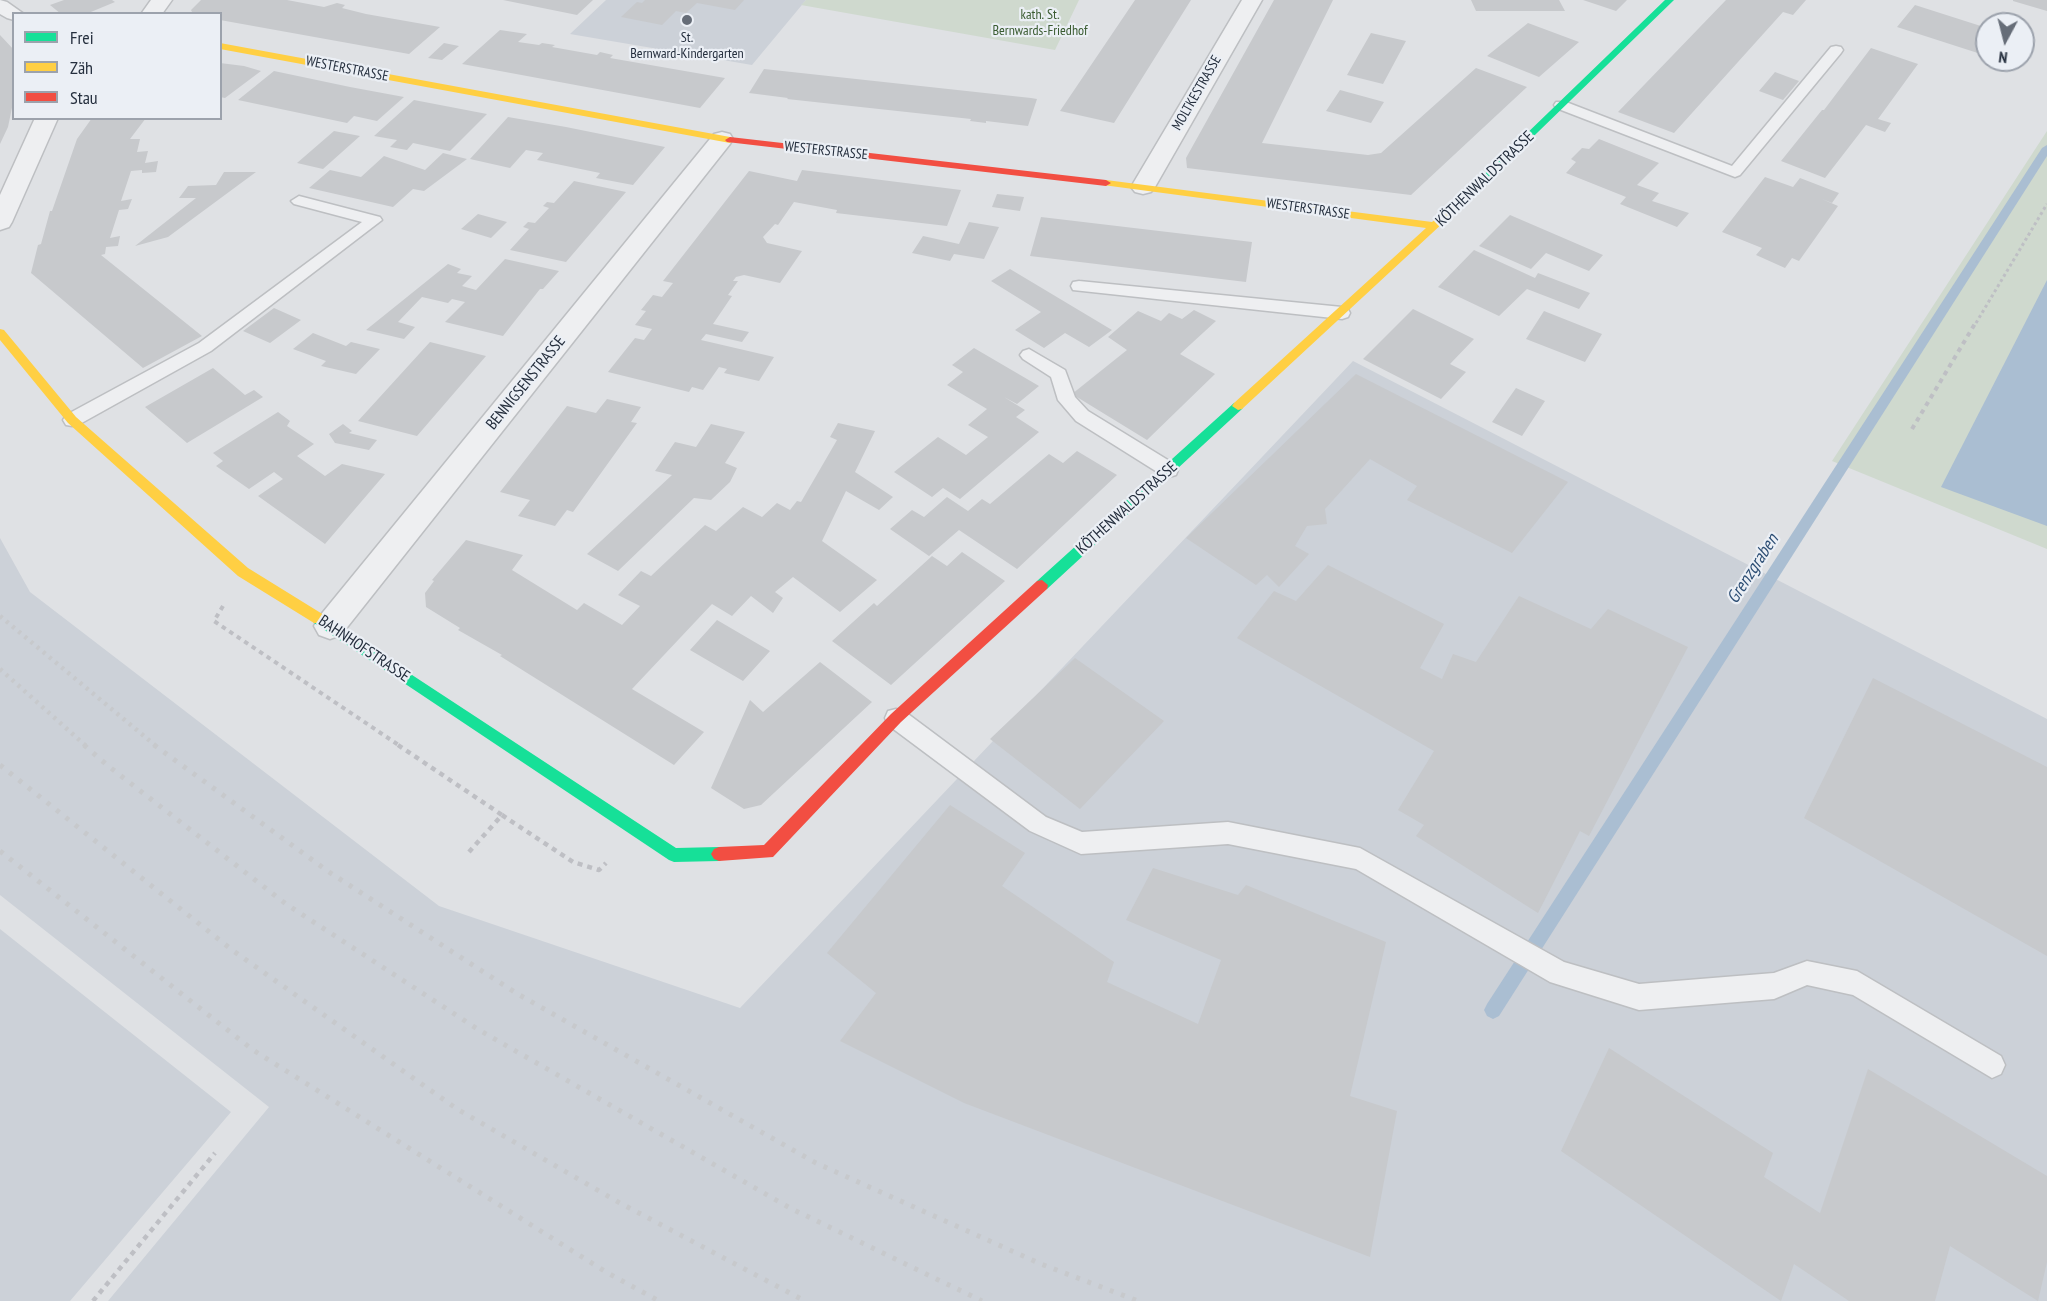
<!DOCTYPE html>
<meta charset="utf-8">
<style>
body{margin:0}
#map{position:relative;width:2047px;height:1301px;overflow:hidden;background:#dfe1e4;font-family:"PT Sans Narrow",sans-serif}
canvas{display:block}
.legend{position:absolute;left:12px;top:12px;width:210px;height:108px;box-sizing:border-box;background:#ebeff5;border:2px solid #9ca2ac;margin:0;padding:8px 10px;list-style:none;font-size:18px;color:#252f3e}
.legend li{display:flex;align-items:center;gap:12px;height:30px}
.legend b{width:30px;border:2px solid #9ca2ac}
.north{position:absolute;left:1975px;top:12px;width:60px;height:60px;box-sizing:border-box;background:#ebeff5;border:2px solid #9ca2ac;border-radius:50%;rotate:187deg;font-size:16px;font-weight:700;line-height:24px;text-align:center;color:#252f3e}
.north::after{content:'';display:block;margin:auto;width:21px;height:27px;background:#666d78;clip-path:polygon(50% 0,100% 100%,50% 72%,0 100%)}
</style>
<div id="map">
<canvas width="2047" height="1301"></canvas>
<ul class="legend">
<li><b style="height:8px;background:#16e098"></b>Frei</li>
<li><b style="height:8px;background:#ffcf43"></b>Zäh</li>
<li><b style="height:8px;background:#f24e42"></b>Stau</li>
</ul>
<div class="north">N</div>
</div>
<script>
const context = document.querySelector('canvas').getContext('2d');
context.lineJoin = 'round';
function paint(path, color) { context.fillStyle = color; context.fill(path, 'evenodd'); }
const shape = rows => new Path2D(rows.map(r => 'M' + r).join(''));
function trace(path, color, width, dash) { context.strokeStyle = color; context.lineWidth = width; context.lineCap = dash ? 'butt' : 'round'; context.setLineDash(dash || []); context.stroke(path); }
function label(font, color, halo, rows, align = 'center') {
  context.font = font + ' "PT Sans Narrow",sans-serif'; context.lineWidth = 4.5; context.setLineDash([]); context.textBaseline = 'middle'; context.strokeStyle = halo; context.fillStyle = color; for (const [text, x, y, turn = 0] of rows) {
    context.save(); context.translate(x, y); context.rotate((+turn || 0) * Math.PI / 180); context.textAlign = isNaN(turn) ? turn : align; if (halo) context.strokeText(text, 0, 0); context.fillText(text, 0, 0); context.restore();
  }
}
paint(shape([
 [606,0,806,0,752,65,570,34],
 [1353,361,2047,719,2047,1301,108,1301,269,1107,0,895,0,538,30,592,439,906,740,1008],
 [0,929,231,1112,70,1301,0,1301]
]), '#ccd1d8');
paint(shape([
 [806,0,1079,0,1055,50,801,5],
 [2047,131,2047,549,1832,461]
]), '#cfd9ce');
paint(shape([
 [2047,280,2047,526,1941,487]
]), '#aabed2');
paint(shape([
 [2047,145,2047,156,1499,1016,1493,1019,1487,1016,1484,1010,1487,1004,2042,148,2047,145]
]), '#aabed2');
paint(shape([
 [64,0,112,0,115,2,86,14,61,14,50,5],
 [201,0,287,0,324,7,337,3,345,5,342,8,366,14,440,27,409,54,220,20,220,14,193,14,191,10],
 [503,0,593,0,577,15],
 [645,0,744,0,735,10,697,3,686,13,676,11,662,25,621,17,637,2,642,3],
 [1135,0,1191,0,1114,123,1060,111],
 [1274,0,1333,0,1262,143,1368,155,1381,153,1476,68,1527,87,1411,195,1187,168,1186,158],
 [1471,0,1559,0,1565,11,1476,11],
 [1583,0,1627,0,1616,11],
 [1726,0,1806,0,1793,15,1783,12,1674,133,1618,112],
 [2013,0,2047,0,2047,11,2013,1],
 [1915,5,1987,28,1987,56,1897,27],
 [1528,23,1579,42,1539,77,1487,56],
 [500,30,527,34,518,42,539,45,542,43,555,45,552,47,597,55,600,52,613,55,610,58,725,78,700,108,462,64],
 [1371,33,1406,41,1383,84,1347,75],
 [0,35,14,50,14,98,8,127,0,144],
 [444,43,459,46,442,60,428,58],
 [1871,48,1918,64,1878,119,1891,123,1885,132,1866,125,1825,178,1781,161,1822,110,1824,110],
 [220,63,244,66,261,71,225,98,220,97],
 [764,69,1031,98,1037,99,1028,126,986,121,986,123,970,121,971,119,787,99,788,98,749,93],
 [274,71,350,87,404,97,377,121,354,116,347,123,238,100],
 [1775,72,1799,81,1783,100,1759,91],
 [1340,90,1384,102,1371,123,1326,111],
 [414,100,487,114,450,151,413,143,407,150,390,147,397,140,374,136],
 [508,117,566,127,665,147,633,185,596,178,600,173,537,160,543,153,526,150,510,168,470,159],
 [92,118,146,118,130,139,140,139,137,152,148,151,145,163,158,161,156,172,142,173,142,170,131,171,121,201,132,199,128,209,119,210,110,238,120,236,118,246,106,247,105,254,101,255,202,336,143,368,31,273,38,245,41,244,50,211,52,211,77,139],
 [334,131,360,136,323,169,297,163],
 [1599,139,1659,163,1637,185,1659,193,1652,201,1689,213,1677,227,1620,204,1626,197,1566,173,1576,162,1571,159,1582,148,1589,149],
 [443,153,467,159,424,191,413,189,393,207,309,188,330,170,361,177,384,156,425,170],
 [802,170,961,190,947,226,836,213,837,210,794,202,778,225,775,224,763,237,767,243,802,251,780,283,744,275,736,277,733,281,738,281,728,295,732,296,713,324,749,332,742,342,706,334,701,340,774,357,759,381,724,373,727,369,719,367,703,390,692,387,689,392,608,372,635,338,644,340,652,329,635,325,646,311,641,310,653,295,662,297,673,283,663,281,749,171,797,181],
 [224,172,256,172,168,237,135,246,196,198,179,198,188,186,216,185],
 [1765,177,1793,187,1800,178,1839,193,1832,203,1822,199,1838,206,1799,261,1792,258,1785,268,1756,255,1762,248,1722,232],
 [574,181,626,192,566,262,510,250,529,229,523,227,528,222,535,223,549,208,543,206,547,202,554,203],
 [997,194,1024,197,1020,211,992,207],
 [478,214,507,222,491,238,461,229],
 [1510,215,1603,255,1589,271,1546,253,1531,269,1479,246],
 [1041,217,1252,242,1246,282,1030,256],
 [969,222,999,227,984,259,954,254,950,261,912,253,923,236,959,244],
 [1474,250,1535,278,1538,273,1590,293,1579,309,1527,289,1499,316,1438,287],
 [505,259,559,271,543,289,540,289,503,336,445,322,465,302,452,299,448,303,422,297,398,322,415,327,404,339,366,330,448,264,461,269,457,273,472,276,462,286,476,290],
 [1010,269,1112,330,1089,347,1065,333,1044,348,1015,330,1041,312,991,281],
 [274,308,301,320,270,343,243,331],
 [1413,309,1474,339,1450,364,1466,372,1441,399,1363,359],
 [1194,310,1216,321,1180,354,1215,374,1147,440,1072,394,1127,350,1108,337,1138,311,1161,321,1169,313,1182,319],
 [1544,311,1602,334,1585,362,1526,339],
 [313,333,346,346,351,342,380,349,356,374,321,366,326,361,293,349],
 [430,342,486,356,417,436,358,421],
 [974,348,1039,386,1017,404,1004,397,1025,410,1016,417,1039,432,960,499,943,488,932,497,894,472,938,437,966,455,988,437,968,425,987,409,947,385,963,372,952,365],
 [213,368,245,395,254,390,263,397,187,443,145,407],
 [1356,374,1568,482,1512,553,1407,500,1417,486,1370,459,1325,509,1327,524,1307,526,1295,546,1309,554,1279,587,1267,575,1256,585,1186,538],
 [1516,388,1545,401,1522,436,1492,422],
 [607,399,641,407,631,422,637,423,573,512,567,510,555,526,518,516,530,500,500,492,567,406,596,413],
 [278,412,290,421,287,426,314,444,297,456,325,476,342,464,385,474,325,544,258,496,283,479,274,472,249,489,216,466,223,461,213,453],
 [838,423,875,431,855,472,893,497,879,510,846,491,822,541,877,580,840,612,793,577,775,592,783,598,773,613,751,596,732,616,712,604,632,689,704,732,674,765,500,656,502,655,458,630,460,628,426,607,425,593,434,581,432,580,466,540,523,555,512,570,577,610,584,603,622,625,640,606,618,595,641,571,651,576,705,525,716,531,743,507,762,517,777,503,790,510,797,501,801,502,837,440,830,437],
 [343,424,352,431,349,433,377,440,369,450,335,443,329,434],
 [711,424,745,432,725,463,737,468,730,482,711,500,694,498,618,571,587,554,672,475,655,471,675,442,696,447],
 [1077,451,1117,475,1017,569,959,530,929,556,890,529,912,510,924,517,947,497,968,511,982,499,990,504,1049,454,1063,463],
 [962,552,1005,581,891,685,832,641,874,603,877,606,932,556,947,566],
 [1328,565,1444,624,1420,668,1442,679,1453,654,1476,662,1519,596,1591,629,1608,609,1688,647,1589,836,1580,831,1538,913,1416,836,1424,825,1398,810,1434,751,1237,638,1274,591,1296,601],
 [717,620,770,651,743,681,690,650],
 [1075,658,1164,721,1080,809,990,739],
 [820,662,872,702,761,805,744,809,711,788,750,700,763,712],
 [1873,678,2047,767,2047,956,1804,818],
 [950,805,1025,853,1002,886,1114,962,1107,982,1198,1024,1221,960,1126,920,1153,868,1238,895,1246,885,1386,942,1350,1096,1397,1111,1370,1257,964,1103,840,1041,876,993,827,953],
 [1609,1048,1773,1153,1764,1177,1820,1213,1868,1069,2047,1176,2047,1262,2038,1301,1950,1246,1935,1301,1849,1301,1794,1264,1781,1301,1561,1151]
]), '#c7c9cc');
const lane = shape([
 [1836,46,1841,47,1843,50,1841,53,1740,175,1735,177,1556,108,1554,105,1556,102,1566,102,1732,166,1831,47,1836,46],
 [299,196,380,217,382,220,211,351,78,425,72,426,66,425,63,420,66,415,199,343,362,222,294,204,291,201,299,196],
 [1079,281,1342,307,1348,309,1350,313,1348,317,1342,319,1073,290,1071,286,1073,282,1079,281],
 [1029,349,1065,370,1075,397,1088,411,1176,465,1178,470,1176,475,1169,477,1162,475,1076,421,1058,400,1051,377,1023,359,1020,355,1023,351,1029,349],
 [896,709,904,711,1046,817,1082,832,1228,822,1360,848,1564,962,1639,984,1774,973,1807,961,1857,971,2001,1056,2005,1065,2001,1074,1992,1078,1853,995,1807,985,1774,999,1639,1010,1550,982,1356,869,1228,844,1081,854,1030,831,888,725,885,718,888,711,896,709]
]);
const street = shape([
 [0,0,7,2,24,14,14,14,14,20,7,18,0,14,0,0],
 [151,0,172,0,162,14,141,14,151,0],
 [1242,0,1262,0,1155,187,1151,192,1143,194,1135,192,1131,187,1242,0],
 [35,118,58,118,12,222,9,227,0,230,0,195,35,118],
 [722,132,730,134,733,139,730,144,341,635,330,639,319,635,314,626,319,617,714,134,722,132]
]);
trace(lane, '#bdbfc2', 3);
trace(street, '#bdbfc2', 3);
trace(shape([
 [1976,323,2047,204]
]), '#bebfc4', 3, [3, 3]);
trace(shape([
 [1912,429,1976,322],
 [223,606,214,621,400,746]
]), '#bebfc4', 4, [4.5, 4.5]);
trace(shape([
 [398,745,502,815,469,852],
 [502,815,573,862,599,870,606,863],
 [93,1301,215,1153]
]), '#bebfc4', 4.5, [5, 5]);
paint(lane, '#eeeff1');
paint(street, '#eeeff1');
paint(shape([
 [1665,0,1674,0,1469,199,1463,199,1463,195,1665,0],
 [1238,402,1244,406,1242,409,1047,589,1037,589,1036,585,1037,581,1234,403,1238,402],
 [319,614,676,848,719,847,724,849,727,854,724,859,719,861,674,862,669,860,314,623,312,619,314,615,319,614]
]), '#16e098');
paint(shape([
 [220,43,730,137,735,140,730,143,220,49,220,43],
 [1106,180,1432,222,1463,195,1466,194,1471,197,1242,409,1238,410,1232,406,1234,403,1426,228,1103,185,1101,183,1106,180],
 [0,329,4,330,76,417,248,568,324,615,326,619,324,623,314,623,238,576,68,423,0,340,0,329]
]), '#ffcf43');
paint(shape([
 [730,137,1106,180,1111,183,1106,186,727,142,725,140,730,137],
 [1042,580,1048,585,1047,589,901,722,773,857,719,861,714,859,711,854,714,849,719,847,764,845,891,714,1037,581,1042,580]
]), '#f24e42');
trace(shape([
 [0,616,156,746],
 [0,669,86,746]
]), '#c7c9cc', 4.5, [3, 5]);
trace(shape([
 [84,745,107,765,286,904,479,1030,790,1208,982,1301],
 [154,745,329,872,516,993,816,1163,1041,1264,1138,1301],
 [0,765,232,950,457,1109,620,1203,805,1301],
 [0,851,253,1050,606,1272,659,1301]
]), '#c7c9cc', 5, [4, 8]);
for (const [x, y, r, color] of [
 [687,20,6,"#666d78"]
]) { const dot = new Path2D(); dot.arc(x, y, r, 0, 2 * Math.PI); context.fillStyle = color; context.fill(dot); trace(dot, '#ebeff5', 2); }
label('14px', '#3a5b31', '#ebeff5', [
 ["kath. St.",1040,15],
 ["Bernwards-Friedhof",1040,31]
]);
label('14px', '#252f3e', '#ebeff5', [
 ["St.",687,38],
 ["Bernward-Kindergarten",687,54]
]);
label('14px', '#252f3e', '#ebeff5', [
 ["WESTERSTRASSE",347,69,11],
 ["MOLTKESTRASSE",1197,93,-60],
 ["WESTERSTRASSE",826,151,6],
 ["WESTERSTRASSE",1308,209,8]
]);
label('16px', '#252f3e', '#ebeff5', [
 ["KÖTHENWALDSTRASSE",1485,179,-44],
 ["BENNIGSENSTRASSE",526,383,-51],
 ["KÖTHENWALDSTRASSE",1127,508,-42],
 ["BAHNHOFSTRASSE",364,649,34]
]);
label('italic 18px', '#2d4e74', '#ebeff5', [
 ["Grenzgraben",1753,569,-57]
]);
</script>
